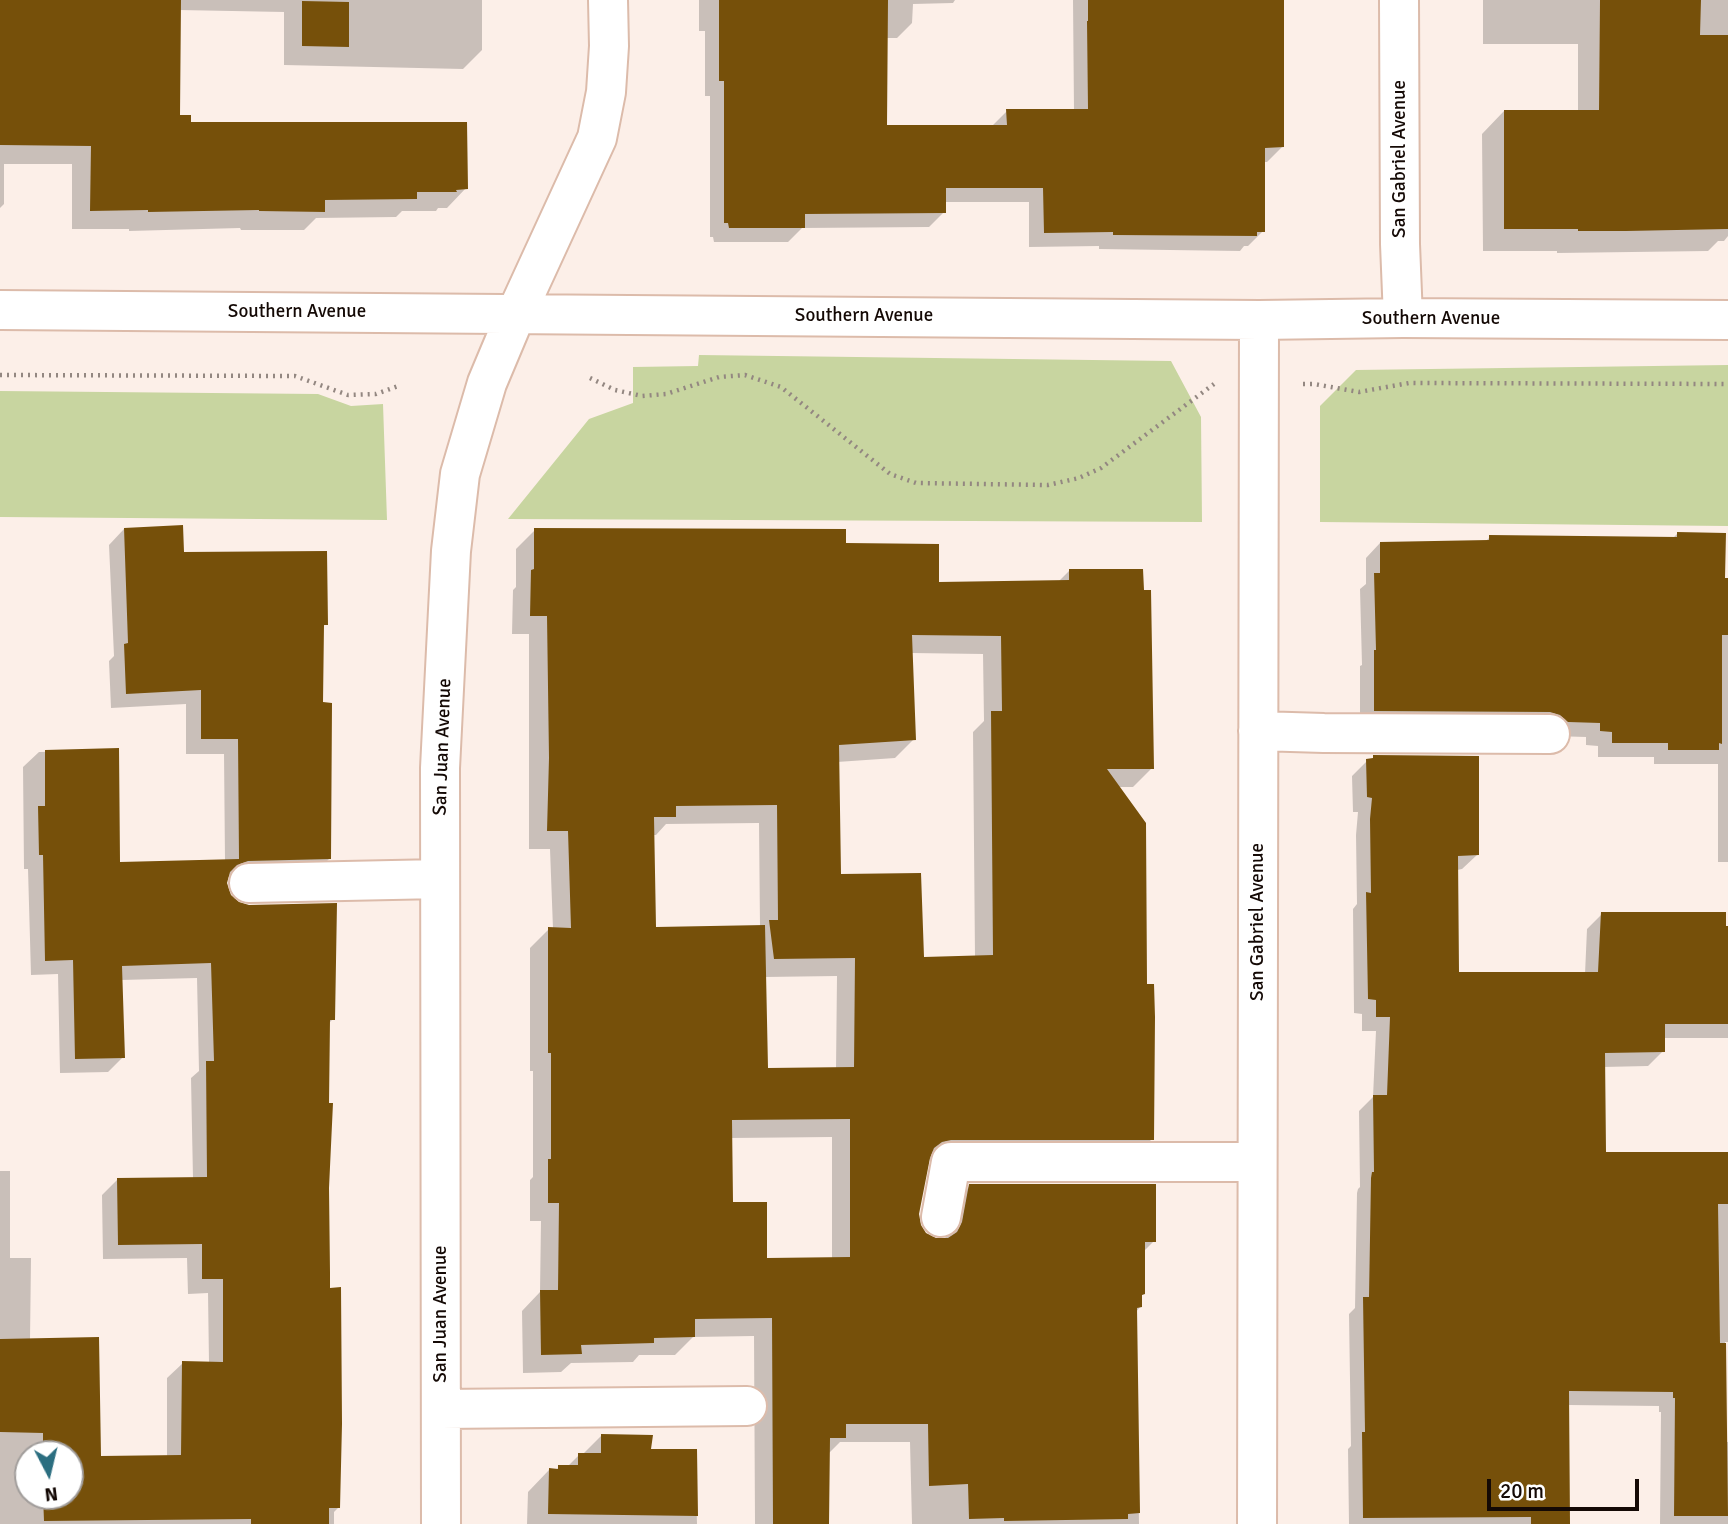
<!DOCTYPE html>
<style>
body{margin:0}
#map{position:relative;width:1728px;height:1524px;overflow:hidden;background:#fcefe8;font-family:Signika,sans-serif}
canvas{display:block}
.north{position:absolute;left:14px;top:1440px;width:70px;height:70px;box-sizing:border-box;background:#fff;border:2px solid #a19d9b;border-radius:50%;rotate:173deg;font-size:19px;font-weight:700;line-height:28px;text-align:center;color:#140905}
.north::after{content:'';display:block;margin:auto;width:24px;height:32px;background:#2b6e80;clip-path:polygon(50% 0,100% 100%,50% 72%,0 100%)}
.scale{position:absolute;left:1487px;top:1479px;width:152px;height:32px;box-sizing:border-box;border:4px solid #140905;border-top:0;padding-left:9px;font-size:21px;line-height:24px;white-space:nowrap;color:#140905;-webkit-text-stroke:5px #fff;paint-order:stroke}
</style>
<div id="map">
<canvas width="1728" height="1524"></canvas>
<div class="north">N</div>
<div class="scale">20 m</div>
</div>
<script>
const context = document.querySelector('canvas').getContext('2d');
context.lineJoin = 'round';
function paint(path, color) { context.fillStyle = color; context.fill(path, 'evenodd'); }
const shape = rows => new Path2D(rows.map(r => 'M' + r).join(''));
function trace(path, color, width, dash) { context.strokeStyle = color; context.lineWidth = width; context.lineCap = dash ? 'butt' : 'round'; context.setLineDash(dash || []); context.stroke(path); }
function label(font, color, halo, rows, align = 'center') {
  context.font = font + ' Signika,sans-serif'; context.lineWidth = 7; context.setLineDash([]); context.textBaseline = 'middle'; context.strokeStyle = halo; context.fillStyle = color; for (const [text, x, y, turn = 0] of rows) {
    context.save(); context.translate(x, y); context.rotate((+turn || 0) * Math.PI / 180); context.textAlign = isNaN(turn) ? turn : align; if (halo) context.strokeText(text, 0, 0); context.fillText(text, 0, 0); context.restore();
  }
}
paint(shape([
 [699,355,1171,361,1201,417,1202,522,508,519,589,419,633,403,633,367,698,366],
 [1728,365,1728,526,1320,522,1320,406,1356,370],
 [0,391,318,394,351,406,383,404,387,520,0,517]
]), '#c8d5a0');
paint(shape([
 [0,0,482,0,482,50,463,69,284,65,284,12,179,10,179,116,189,124,466,188,447,208,438,208,436,211,402,211,396,217,316,218,304,230,241,230,240,228,129,231,129,229,72,229,72,164,4,164,4,204,0,208],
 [699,0,955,0,953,3,913,4,912,23,897,38,886,38,885,126,992,126,1007,111,1074,111,1073,0,1282,0,1282,147,1267,162,1263,162,1263,231,1248,246,1244,246,1240,251,1099,249,1099,246,1029,247,1029,202,944,202,944,212,929,227,802,228,788,242,714,242,713,237,710,237,710,96,705,96,705,31,699,31],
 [1483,0,1728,0,1728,236,1724,241,1718,241,1708,251,1557,253,1557,251,1483,251,1482,134,1504,111,1578,111,1578,44,1483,44],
 [124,529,183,554,326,624,322,627,321,704,329,859,314,874,231,876,227,877,225,883,229,896,333,1019,328,1024,328,1289,338,1508,334,1512,334,1524,0,1524,0,1171,10,1171,10,1258,31,1258,30,1340,99,1458,167,1457,167,1378,183,1363,209,1363,208,1293,188,1294,187,1258,103,1259,102,1195,117,1180,193,1179,191,1078,199,1071,197,978,121,980,123,1057,108,1072,60,1073,58,974,31,975,28,869,24,869,23,767,39,752,117,750,119,864,225,861,224,754,186,754,186,704,111,708,109,661,114,656,109,545],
 [28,1454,70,1454,70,1496,28,1496],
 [535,530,844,545,937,584,1058,582,1069,571,1152,768,1133,787,1117,787,1145,986,1152,1139,1133,1158,928,1159,918,1214,919,1226,925,1235,936,1240,945,1240,951,1205,970,1186,1154,1241,1143,1252,1144,1293,1140,1297,1140,1307,1136,1312,1139,1524,912,1524,910,1442,840,1442,828,1454,828,1524,755,1524,754,1336,693,1337,675,1355,639,1355,633,1362,571,1363,561,1372,523,1373,522,1311,540,1292,541,1221,530,1221,530,1180,533,1177,533,1071,530,1071,530,948,549,929,553,929,550,849,529,849,529,634,512,634,513,590,516,587,516,549],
 [911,653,983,654,984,721,973,732,975,958,922,959,839,876,837,762,895,758,914,739],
 [759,823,760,927,654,928,653,835,656,835,666,824],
 [837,976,836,1069,766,1070,765,977],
 [832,1137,832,1259,765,1260,732,1203,731,1138],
 [1677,534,1723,580,1728,580,1728,862,1718,862,1718,764,1654,764,1654,757,1598,757,1598,746,1586,745,1586,737,1553,736,1360,725,1360,666,1362,665,1360,589,1366,584,1366,558,1380,543,1485,542,1490,537,1673,538],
 [1374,757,1477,855,1462,869,1457,870,1458,974,1585,974,1587,929,1602,914,1728,928,1728,1038,1663,1038,1663,1051,1648,1066,1603,1067,1604,1154,1728,1153,1728,1342,1725,1342,1725,1442,1728,1442,1728,1524,1660,1524,1661,1412,1659,1412,1659,1406,1568,1405,1568,1524,1349,1524,1348,1449,1351,1446,1349,1314,1355,1308,1357,1193,1358,1189,1360,1187,1359,1111,1373,1097,1376,1031,1362,1031,1362,1014,1354,1013,1353,909,1357,904,1356,835,1358,812,1353,812,1352,776,1367,761,1371,760],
 [601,1436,650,1451,695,1451,697,1524,527,1524,528,1492,549,1470,556,1470,559,1467,567,1467,579,1455,582,1455]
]), '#0003');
paint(shape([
 [0,0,181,0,180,115,191,115,191,122,467,122,468,189,456,190,457,192,417,192,417,199,325,200,325,212,259,211,259,210,148,212,148,210,90,211,91,146,0,145],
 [719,0,888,0,887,125,1007,125,1006,109,1088,109,1087,21,1088,21,1088,0,1284,0,1284,147,1265,148,1265,232,1257,232,1257,236,1113,235,1113,232,1044,233,1043,188,946,188,946,213,805,214,805,228,729,228,728,223,724,223,724,81,719,81],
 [1600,0,1701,0,1700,35,1728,35,1728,229,1626,231,1578,231,1578,229,1504,229,1504,110,1599,110],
 [302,1,349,2,349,47,302,46],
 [183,525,184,552,327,551,328,625,324,625,323,702,332,703,331,859,248,861,237,865,230,872,227,883,231,895,239,902,249,905,337,903,335,1020,330,1020,329,1103,333,1103,329,1188,330,1273,330,1288,341,1287,342,1424,340,1508,329,1508,329,1524,251,1524,251,1519,44,1521,43,1496,70,1496,70,1454,43,1454,43,1433,0,1432,0,1339,99,1337,101,1456,181,1455,182,1361,223,1362,223,1279,202,1279,202,1244,118,1245,117,1178,207,1177,206,1061,214,1061,211,963,122,966,125,1058,75,1059,73,960,45,961,43,855,39,855,38,806,45,806,45,750,119,748,120,862,239,859,238,739,201,739,201,690,126,694,124,644,128,643,124,528],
 [534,528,846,529,846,543,939,544,939,582,1069,580,1069,569,1143,569,1144,590,1151,590,1154,769,1107,769,1146,823,1147,984,1154,984,1155,1017,1154,1140,951,1140,942,1142,934,1148,930,1158,919,1214,921,1225,926,1233,936,1238,948,1238,957,1232,962,1222,969,1184,1156,1184,1156,1242,1145,1242,1145,1294,1142,1295,1142,1307,1137,1308,1140,1513,1128,1514,1128,1519,1004,1521,1004,1518,969,1519,968,1484,929,1486,928,1424,846,1424,846,1438,830,1438,829,1524,773,1524,772,1318,695,1319,695,1337,654,1338,654,1343,581,1345,582,1354,541,1355,540,1290,558,1290,559,1203,548,1203,548,1159,551,1159,551,1053,548,1053,548,927,571,928,568,831,547,831,549,758,547,616,530,616,531,570,534,569],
 [912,635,1001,636,1002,711,991,711,993,955,924,957,921,873,841,874,839,745,916,740],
 [777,805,778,920,769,920,774,959,855,958,854,1067,768,1068,765,925,656,927,654,817,676,817,676,806],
 [850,1119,850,1257,767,1258,767,1202,733,1202,732,1120],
 [1677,532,1726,533,1725,578,1728,578,1728,635,1722,635,1722,744,1719,743,1719,750,1668,750,1668,743,1612,743,1612,732,1600,731,1600,723,1568,722,1560,715,1550,712,1374,711,1374,650,1376,650,1374,573,1380,573,1380,542,1489,540,1489,535,1677,537],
 [1373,755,1479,756,1479,855,1458,856,1459,972,1598,972,1601,912,1726,912,1726,926,1728,926,1728,1024,1665,1024,1665,1052,1605,1053,1606,1152,1728,1152,1728,1204,1718,1204,1720,1343,1726,1343,1728,1516,1674,1516,1675,1398,1673,1398,1673,1392,1569,1391,1570,1524,1531,1524,1531,1517,1363,1518,1362,1432,1365,1432,1363,1297,1369,1297,1371,1178,1372,1172,1374,1172,1373,1095,1387,1095,1390,1017,1376,1017,1376,1000,1368,999,1366,892,1371,893,1370,819,1372,798,1367,797,1366,759,1373,758],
 [601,1434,653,1435,651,1449,697,1449,698,1516,548,1514,549,1468,558,1469,558,1465,578,1465,578,1453,601,1453]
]), '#76500a');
const minor = shape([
 [1399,0,1400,244,1403,318],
 [0,310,1259,320,1403,318,1728,320],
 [1258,731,1324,733,1550,734],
 [249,883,440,879],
 [941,1217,951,1162,1257,1162],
 [441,1409,747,1406],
 [441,1524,440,768,451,551,460,474,487,383,516,314,597,138,606,92,609,46,608,0],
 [1257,1524,1259,320]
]);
trace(minor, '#dcbbaa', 42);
trace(shape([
 [0,375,295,376,348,395,376,394,401,385],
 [590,378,615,390,642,396,666,394,719,377,745,375,781,387,890,474,916,483,1048,485,1079,478,1101,468,1214,384],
 [1303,384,1314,384,1359,392,1409,383,1728,384]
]), '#938781', 4.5, [2, 5]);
trace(minor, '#fff', 38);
label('19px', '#140905', '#fff', [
 ["San Gabriel Avenue",1400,159,-90],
 ["Southern Avenue",297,312],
 ["Southern Avenue",864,316],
 ["Southern Avenue",1431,319],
 ["San Juan Avenue",443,747,-88],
 ["San Gabriel Avenue",1258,922,-90],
 ["San Juan Avenue",441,1314,-90]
]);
</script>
